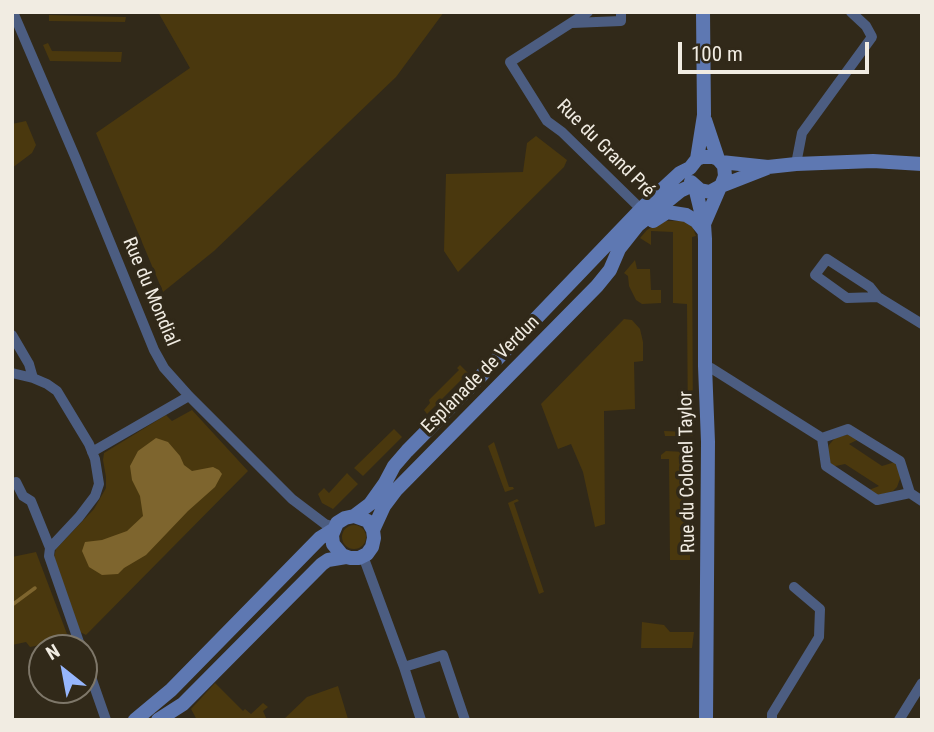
<!DOCTYPE html>
<meta charset="utf-8">
<style>
body{margin:0}
#map{position:relative;width:934px;height:732px;overflow:hidden;background:#312919;font-family:"Roboto Condensed",sans-serif}
canvas{display:block}
.frame{position:absolute;inset:0;border:14px solid #f1ece2;pointer-events:none}
.north{position:absolute;left:28px;top:634px;width:70px;height:70px;box-sizing:border-box;background:#312919;border:2px solid #7e7769;border-radius:50%;rotate:329deg;font-size:19px;font-weight:700;line-height:28px;text-align:center;color:#f1ece2}
.north::after{content:'';display:block;margin:auto;width:24px;height:32px;background:#96b6fd;clip-path:polygon(50% 0,100% 100%,50% 72%,0 100%)}
.scale{position:absolute;left:678px;top:42px;width:191px;height:32px;box-sizing:border-box;border:4px solid #f1ece2;border-top:0;padding-left:9px;font-size:21px;line-height:24px;white-space:nowrap;color:#f1ece2;-webkit-text-stroke:5px #312919;paint-order:stroke}
</style>
<div id="map">
<canvas width="934" height="732"></canvas>
<div class="frame"></div>
<div class="north">N</div>
<div class="scale">100 m</div>
</div>
<script>
const context = document.querySelector('canvas').getContext('2d');
context.lineJoin = 'round';
function paint(path, color) { context.fillStyle = color; context.fill(path, 'evenodd'); }
const shape = rows => new Path2D(rows.map(r => 'M' + r).join(''));
function trace(path, color, width, dash) { context.strokeStyle = color; context.lineWidth = width; context.lineCap = dash ? 'butt' : 'round'; context.setLineDash(dash || []); context.stroke(path); }
function label(font, color, halo, rows, align = 'center') {
  context.font = font + ' "Roboto Condensed",sans-serif'; context.lineWidth = 7; context.setLineDash([]); context.textBaseline = 'middle'; context.strokeStyle = halo; context.fillStyle = color; for (const [text, x, y, turn = 0] of rows) {
    context.save(); context.translate(x, y); context.rotate((+turn || 0) * Math.PI / 180); context.textAlign = isNaN(turn) ? turn : align; if (halo) context.strokeText(text, 0, 0); context.fillText(text, 0, 0); context.restore();
  }
}
paint(shape([
 [158,12,444,12,396,77,214,251,163,292,96,133,190,68],
 [49,15,126,17,125,22,49,21],
 [48,43,52,51,122,52,121,62,50,61,43,45],
 [26,121,36,145,32,153,12,168,12,124],
 [536,136,567,160,564,167,458,272,444,251,446,174,523,172,527,143],
 [661,221,686,221,693,228,696,236,692,237,693,436,665,436,664,431,688,432,687,304,673,303,673,232,651,231,651,245,640,238,647,230],
 [635,260,637,269,650,269,651,290,661,290,661,303,642,304,636,300,629,286,628,276,624,273],
 [624,319,632,320,640,329,643,342,643,361,634,362,635,409,604,411,605,524,595,527,583,472,571,444,558,449,541,404],
 [460,365,468,373,427,414,424,410,430,403,429,400,459,370,457,368],
 [192,410,248,471,86,635,80,632,54,557,56,549,94,509,106,488,106,477,103,460,104,453,166,415,172,421],
 [394,429,402,437,363,476,354,468],
 [850,434,859,439,849,444,882,466,895,462,901,476,897,487,893,491,878,496,869,490,879,486,845,464,831,467,827,452,829,445,835,438],
 [494,442,509,487,513,487,514,489,505,492,488,446],
 [666,451,685,452,686,461,691,461,690,560,670,560,669,459,661,459,661,455],
 [347,473,358,484,333,509,322,503,318,494,324,488,329,493],
 [517,499,519,501,514,503,544,592,539,594,508,503],
 '342 537a12 12 0 1 1 24 0a12 12 0 1 1-24 0Z',
 [36,552,67,634,63,635,65,640,30,647,26,642,12,645,12,557],
 [642,622,664,625,670,632,694,632,692,648,641,648],
 [215,683,243,711,245,709,251,714,263,703,268,707,263,711,267,720,197,720,191,709],
 [338,686,348,719,283,720,307,697]
]), '#4a380e');
paint(shape([
 [156,438,168,442,180,456,184,465,192,471,213,467,219,470,222,474,215,487,188,511,146,555,124,568,118,574,102,575,89,567,82,551,85,542,102,540,127,531,143,516,140,496,132,480,130,466,138,451]
]), '#7e652e');
trace(shape([
 [12,605,35,588]
]), '#7e652e', 3.5);
trace(shape([
 [13,12,76,159,154,350,164,368,189,396,292,499,325,524,334,527],
 [588,12,510,62,547,121,562,132,644,212],
 [572,23,621,21,621,12],
 [796,164,802,133,872,37,866,26,851,12],
 [878,297,847,298,815,275,827,259,870,287,878,297,922,324],
 [12,335,29,364,33,378],
 [705,366,711,368,822,438,826,466,877,500,910,493],
 [12,373,33,378,47,384,57,391,89,444,95,459,99,484,95,496,79,517,50,548,49,556,81,648],
 [822,438,848,429,900,461,910,493,922,501],
 [92,452,189,396],
 [16,482,23,496,31,501,50,548],
 [363,556,404,667,421,720],
 [84,657,106,720],
 [404,667,443,655,465,720],
 [772,720,772,714,819,637,820,609,794,587],
 [899,720,922,683]
]), '#4c5d81', 10);
trace(shape([
 [705,120,718,159],
 [697,159,704,115,703,12],
 [721,162,768,167,796,164,873,161,922,164],
 [691,182,700,190,710,192,721,186,767,168],
 [695,187,704,224,705,239,705,366,708,442,706,720],
 [653,221,667,212,686,215,696,221,704,231],
 [704,224,720,187],
 [354,516,368,521,373,530,374,538,372,547,367,554,359,558,350,558,342,555,333,544,332,535,337,523,345,518,354,516,370,504,385,483,394,466,407,451,477,380,641,209,680,173,690,168,697,159,702,157,713,157,718,159,724,166,725,176,721,186],
 [373,530,384,506,396,490,597,286,610,270,619,249,638,225,680,191,693,185],
 [135,720,171,690,320,538,333,530],
 [158,720,183,704,322,564,328,560,346,557]
]), '#5e78b2', 14);
label('19px', '#f1ece2', '#312919', [
 ["Rue du Grand Pré",605,149,45],
 ["Rue du Mondial",150,292,67],
 ["Esplanade de Verdun",481,375,-45],
 ["Rue du Colonel Taylor",688,472,-91]
]);
</script>
